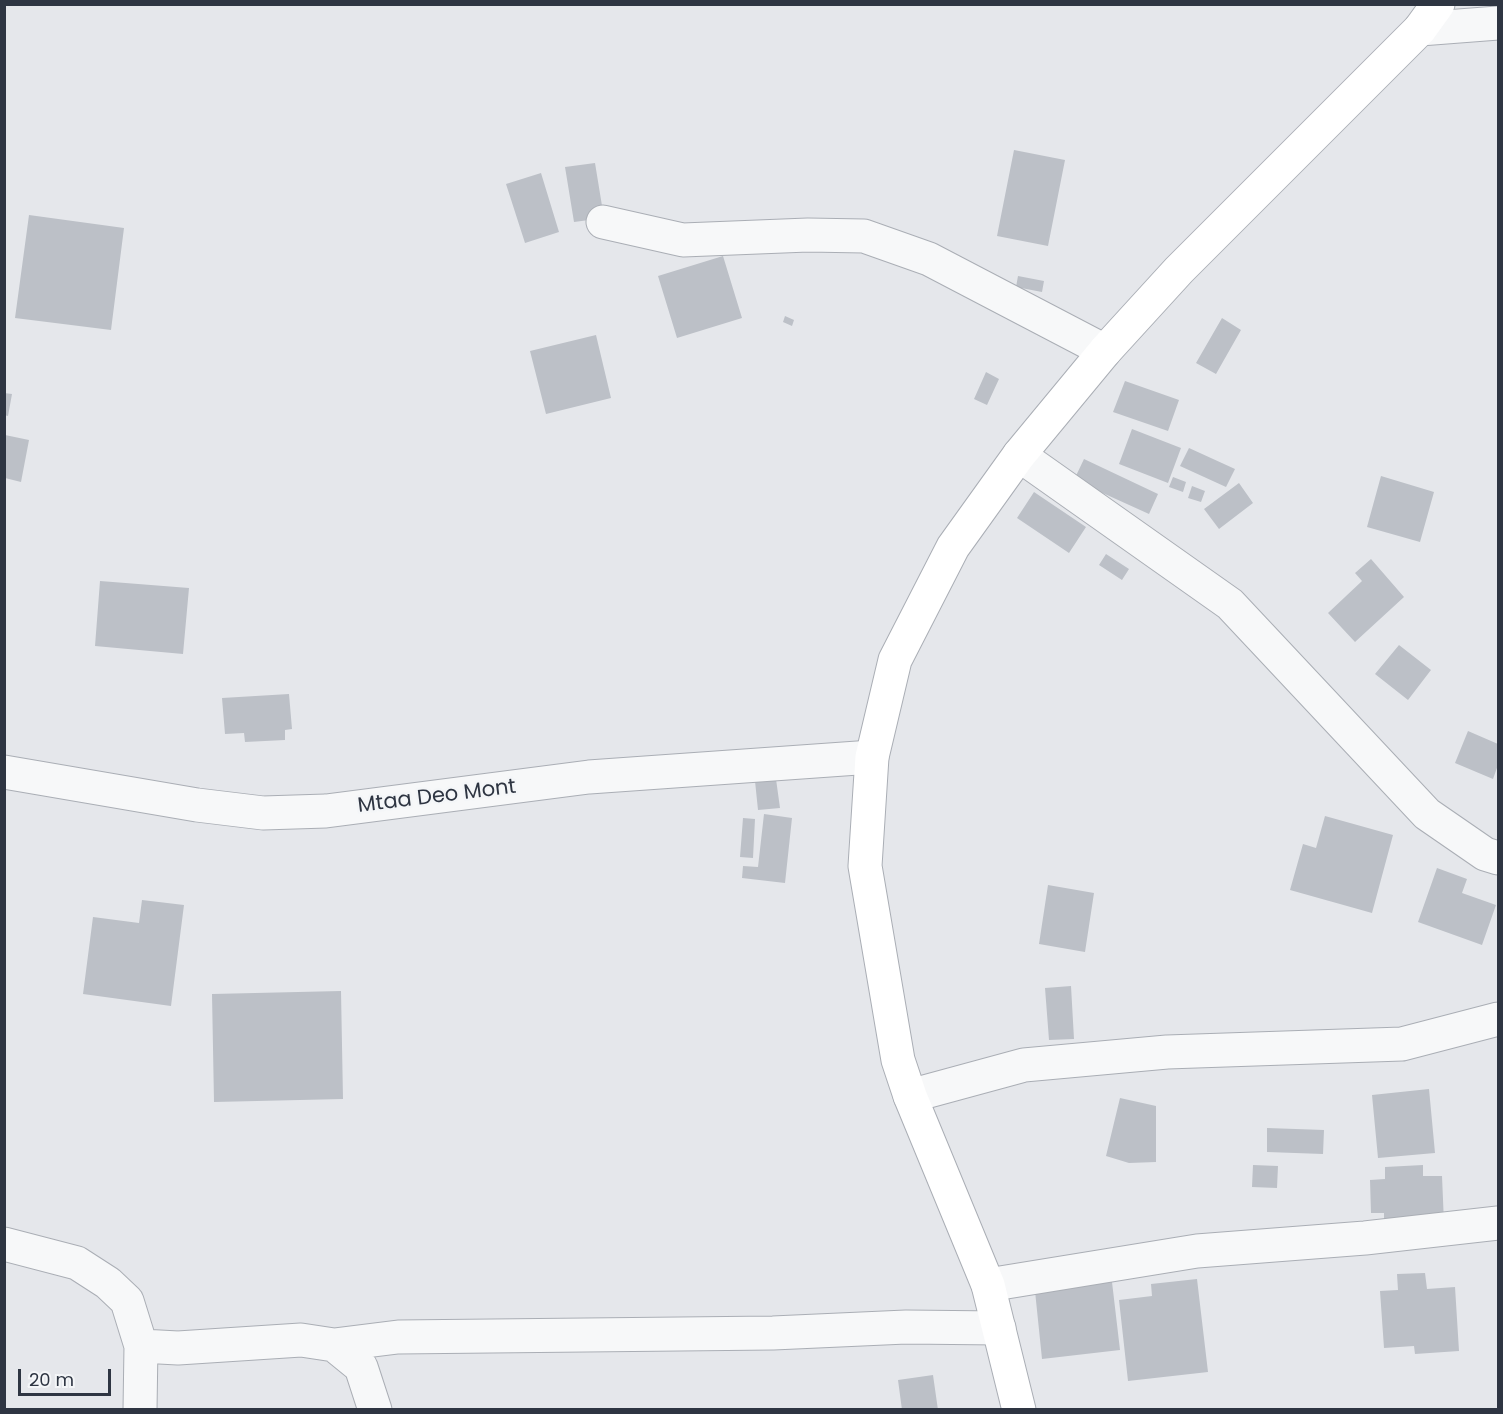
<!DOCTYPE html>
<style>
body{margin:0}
#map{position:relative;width:1503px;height:1414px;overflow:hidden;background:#e5e7eb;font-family:Poppins,sans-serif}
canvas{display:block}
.frame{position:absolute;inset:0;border:6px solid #2e3542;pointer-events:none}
.scale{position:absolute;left:18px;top:1369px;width:93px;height:27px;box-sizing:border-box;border:3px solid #2e3542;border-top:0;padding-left:8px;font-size:18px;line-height:21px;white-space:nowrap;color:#2e3542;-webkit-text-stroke:4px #f4f6f8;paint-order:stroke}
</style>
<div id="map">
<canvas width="1503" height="1414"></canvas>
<div class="frame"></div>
<div class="scale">20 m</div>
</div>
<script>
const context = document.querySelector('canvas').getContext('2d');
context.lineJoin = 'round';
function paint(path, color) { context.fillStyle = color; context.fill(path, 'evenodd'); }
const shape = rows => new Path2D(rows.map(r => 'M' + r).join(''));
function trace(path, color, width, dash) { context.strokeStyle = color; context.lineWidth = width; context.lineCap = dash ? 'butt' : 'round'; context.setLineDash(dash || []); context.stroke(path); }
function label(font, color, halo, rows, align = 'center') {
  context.font = font + ' Poppins,sans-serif'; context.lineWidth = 5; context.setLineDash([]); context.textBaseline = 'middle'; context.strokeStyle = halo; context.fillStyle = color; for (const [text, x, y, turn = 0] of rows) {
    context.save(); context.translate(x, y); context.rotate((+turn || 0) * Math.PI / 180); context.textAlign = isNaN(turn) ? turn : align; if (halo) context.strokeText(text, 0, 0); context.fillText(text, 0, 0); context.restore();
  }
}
paint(shape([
 [1014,150,1065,160,1048,246,997,236],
 [595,163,604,218,574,222,565,167],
 [541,173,559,232,525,243,506,184],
 [29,215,124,228,111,330,15,318],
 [723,256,742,318,677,338,658,276],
 [1018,276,1044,281,1042,292,1016,287],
 [785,316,794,320,792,326,783,322],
 [1222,318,1241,330,1216,374,1196,363],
 [596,335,611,398,546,414,530,351],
 [986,372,999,379,987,405,974,399],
 [1125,381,1179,400,1168,431,1113,412],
 [4,393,12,394,8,416,4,415],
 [1132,429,1181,448,1168,483,1119,464],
 [5,435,29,440,21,482,5,478],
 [1189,448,1235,469,1226,487,1180,466],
 [1084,459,1158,494,1149,514,1074,480],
 [1381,476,1434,492,1420,542,1367,527],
 [1173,477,1186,482,1183,492,1169,487],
 [1239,483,1253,503,1219,529,1204,509],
 [1192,486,1205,491,1201,502,1188,498],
 [1034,492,1086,527,1069,553,1017,518],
 [1106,554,1129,569,1122,580,1099,565],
 [1371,559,1404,597,1355,642,1328,613,1362,581,1355,573],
 [100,581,189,588,183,654,95,646],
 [1399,645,1431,670,1408,700,1375,674],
 [289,694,292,729,285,730,285,740,245,742,244,733,225,734,222,698],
 [1468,731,1498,744,1498,765,1493,779,1455,763],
 [776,779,780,808,758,810,755,781],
 [764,814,792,818,785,883,742,878,743,866,758,867],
 [1325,816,1393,835,1372,913,1290,890,1303,844,1316,848],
 [743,818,755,819,753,858,740,857],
 [1437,868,1467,879,1462,893,1496,905,1482,945,1418,922],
 [1048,885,1094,893,1085,952,1039,944],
 [142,900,184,905,171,1006,83,994,93,917,139,923],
 [1071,986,1074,1039,1049,1040,1045,988],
 [341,991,343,1099,214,1102,212,994],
 [1429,1089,1435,1153,1378,1158,1372,1095],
 [1120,1098,1156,1106,1156,1162,1129,1163,1106,1156],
 [1267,1128,1324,1130,1323,1154,1267,1152],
 [1253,1165,1278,1166,1277,1188,1252,1187],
 [1423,1165,1423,1176,1442,1176,1444,1223,1384,1226,1384,1213,1371,1213,1370,1180,1385,1179,1385,1167],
 [1425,1273,1427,1289,1455,1287,1459,1351,1415,1354,1414,1346,1384,1348,1380,1291,1398,1290,1397,1274],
 [1197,1279,1208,1372,1128,1381,1119,1300,1152,1296,1151,1284],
 [1112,1282,1120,1350,1042,1359,1035,1291],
 [933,1375,938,1410,902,1410,898,1380]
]), '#bcc0c7');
const street = shape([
 [1420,29,1498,23],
 [603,222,683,240,808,235,864,236,929,259,1105,351],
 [1019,455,1230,604,1427,814,1485,854,1498,858],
 [4,772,197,805,263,813,326,811,589,777,872,757],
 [910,1096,1024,1065,1167,1052,1402,1044,1498,1019],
 [4,1244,77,1263,108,1283,127,1301,141,1346,140,1410],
 [988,1285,1197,1251,1365,1238,1498,1223],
 [334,1345,398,1337,773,1333,906,1327,999,1328],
 [141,1346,178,1348,301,1340,334,1345,361,1367,375,1410]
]);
const secondary = shape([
 [1019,1410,988,1285,910,1096,898,1060,865,866,872,757,895,660,953,547,1019,455,1105,351,1179,270,1420,29,1438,4]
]);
trace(street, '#aaaeb5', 35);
trace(secondary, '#aaaeb5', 35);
trace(street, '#f7f8f9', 33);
trace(secondary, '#fff', 33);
label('21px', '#2e3542', '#f4f6f8', [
 ["Mtaa Deo Mont",437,797,-7]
]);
</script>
